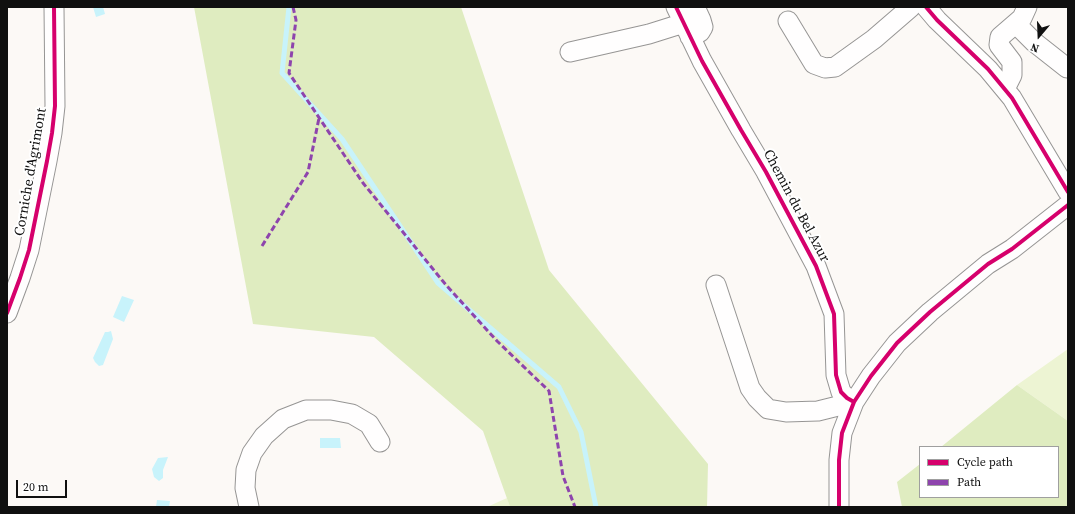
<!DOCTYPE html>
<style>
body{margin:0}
#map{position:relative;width:1075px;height:514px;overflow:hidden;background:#fcf9f6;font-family:"Source Serif 4",serif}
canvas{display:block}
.frame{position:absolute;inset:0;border:8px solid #101010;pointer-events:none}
.legend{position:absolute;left:919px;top:446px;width:140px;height:52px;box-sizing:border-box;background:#fff;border:1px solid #9f9f9f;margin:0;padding:5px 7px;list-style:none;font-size:12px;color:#101010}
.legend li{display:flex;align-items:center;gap:8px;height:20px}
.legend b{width:20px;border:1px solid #9f9f9f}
.north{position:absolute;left:1019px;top:16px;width:40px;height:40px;-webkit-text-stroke:3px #fff;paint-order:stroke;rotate:199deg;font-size:11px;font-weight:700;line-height:16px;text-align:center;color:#101010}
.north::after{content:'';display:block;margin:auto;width:14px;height:18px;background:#101010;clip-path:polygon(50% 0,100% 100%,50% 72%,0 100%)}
.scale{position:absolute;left:16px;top:480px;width:51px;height:18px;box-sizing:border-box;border:2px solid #101010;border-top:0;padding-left:5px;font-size:12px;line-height:14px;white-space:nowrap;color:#101010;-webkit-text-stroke:3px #fff;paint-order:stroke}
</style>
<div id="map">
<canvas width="1075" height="514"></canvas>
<div class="frame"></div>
<ul class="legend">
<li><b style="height:5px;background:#d6006c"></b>Cycle path</li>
<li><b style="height:5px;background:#8e44ad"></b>Path</li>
</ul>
<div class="north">N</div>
<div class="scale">20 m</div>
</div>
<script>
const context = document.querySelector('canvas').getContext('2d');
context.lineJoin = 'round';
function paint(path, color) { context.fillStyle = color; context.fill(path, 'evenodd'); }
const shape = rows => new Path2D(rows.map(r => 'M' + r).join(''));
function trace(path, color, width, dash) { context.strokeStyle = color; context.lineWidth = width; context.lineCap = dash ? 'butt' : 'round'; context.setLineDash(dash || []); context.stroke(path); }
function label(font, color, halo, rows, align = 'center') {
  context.font = font + ' "Source Serif 4",serif'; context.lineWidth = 4; context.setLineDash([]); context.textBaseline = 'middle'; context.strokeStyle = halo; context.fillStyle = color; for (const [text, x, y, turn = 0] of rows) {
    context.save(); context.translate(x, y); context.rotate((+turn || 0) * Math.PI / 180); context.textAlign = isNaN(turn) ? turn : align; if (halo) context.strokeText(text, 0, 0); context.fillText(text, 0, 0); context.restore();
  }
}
paint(shape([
 [1068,349,1068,421,1017,385],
 [507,498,510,507,487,507]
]), '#edf4d3');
paint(shape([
 [194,7,461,7,549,270,708,464,707,507,510,507,483,431,374,337,253,324],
 [1017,385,1068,421,1068,507,902,507,897,482,920,464,920,497,1058,497,1058,447,941,447]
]), '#dfecc0');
paint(shape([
 [93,7,103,7,105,14,96,17],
 [122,296,134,300,124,322,113,317],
 [111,331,113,339,103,365,99,366,95,362,93,358,105,332,108,332],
 [320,438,340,438,341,448,320,448],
 [168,457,163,470,163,478,159,481,154,477,152,469,158,458],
 [157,500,170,501,169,507,156,507]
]), '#c8f3fb');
trace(shape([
 [289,7,282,73,342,139,438,283,559,387,581,432,596,507]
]), '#c8f3fb', 5);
const minor = shape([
 [676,7,702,61,741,130,766,172,816,266,834,314,836,375,841,392,847,398,854,402],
 [926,7,937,20,988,69,1012,98,1068,192],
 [788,21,814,64,825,68,835,67,874,39,911,7],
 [1016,24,1034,42,1067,68],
 [690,37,700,32,703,27,701,20,695,7],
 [570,52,649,34,684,23],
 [1005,89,1012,75,1012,62,999,45,1000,37,1022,18,1027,7],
 [716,285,750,388,757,398,768,409,786,412,818,411,854,402],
 [7,313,20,278,29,250,47,161,52,133,55,106,54,7],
 [249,507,245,488,246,470,252,453,264,436,283,419,306,410,331,410,352,414,369,424,380,442],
 [839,507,839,460,842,433,854,402,871,376,897,343,930,312,988,264,1012,249,1068,205]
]);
trace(minor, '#969594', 21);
trace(minor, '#fffefe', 19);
trace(shape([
 [293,7,296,20,289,73,363,183,446,285,497,341,549,391,563,476,575,507],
 [262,246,308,172,319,118]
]), '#8e44ad', 3, [6, 3]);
trace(shape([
 [676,7,702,61,741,130,766,172,816,266,834,314,836,375,841,392,847,398,854,402],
 [926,7,937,20,988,69,1012,98,1068,192],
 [7,313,20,278,29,250,47,161,52,133,55,106,54,7],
 [839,507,839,460,842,433,854,402,871,376,897,343,930,312,988,264,1012,249,1068,205]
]), '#d6006c', 4);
label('14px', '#101010', '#fff', [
 ["Corniche d'Agrimont",31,172,-80],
 ["Chemin du Bel Azur",796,206,62]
]);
</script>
